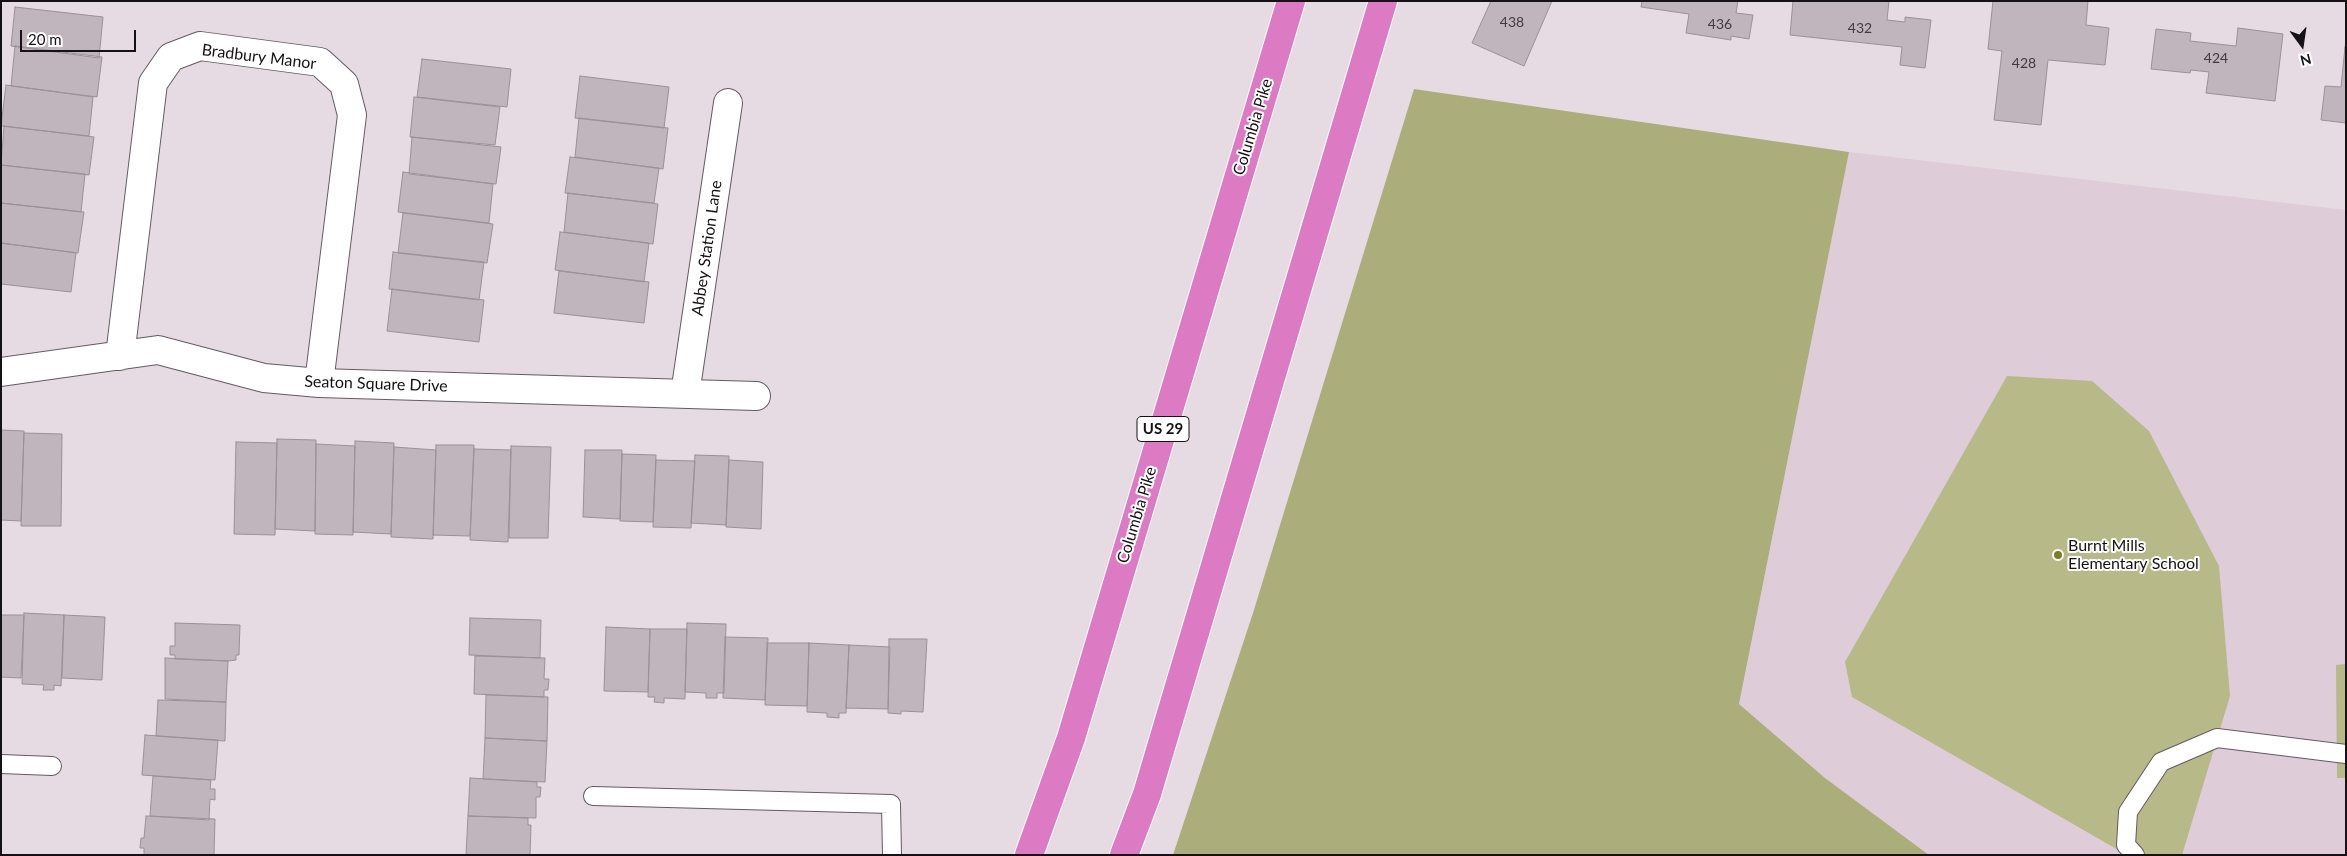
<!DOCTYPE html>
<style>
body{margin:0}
#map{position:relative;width:2347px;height:856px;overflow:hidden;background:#e6dbe3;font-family:Lato,sans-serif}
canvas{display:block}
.frame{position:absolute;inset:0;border:2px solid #151114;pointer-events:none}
.north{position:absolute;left:2277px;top:20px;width:50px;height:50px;-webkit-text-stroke:4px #fff;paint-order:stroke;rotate:166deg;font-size:14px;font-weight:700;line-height:20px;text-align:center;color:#151114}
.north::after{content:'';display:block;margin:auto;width:18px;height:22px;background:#151114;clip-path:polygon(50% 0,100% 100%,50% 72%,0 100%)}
.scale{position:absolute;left:20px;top:30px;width:116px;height:22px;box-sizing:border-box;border:2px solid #151114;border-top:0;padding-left:6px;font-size:15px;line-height:18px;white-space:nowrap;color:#151114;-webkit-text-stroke:4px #fff;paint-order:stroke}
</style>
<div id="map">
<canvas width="2347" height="856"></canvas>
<div class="frame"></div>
<div class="north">N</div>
<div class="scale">20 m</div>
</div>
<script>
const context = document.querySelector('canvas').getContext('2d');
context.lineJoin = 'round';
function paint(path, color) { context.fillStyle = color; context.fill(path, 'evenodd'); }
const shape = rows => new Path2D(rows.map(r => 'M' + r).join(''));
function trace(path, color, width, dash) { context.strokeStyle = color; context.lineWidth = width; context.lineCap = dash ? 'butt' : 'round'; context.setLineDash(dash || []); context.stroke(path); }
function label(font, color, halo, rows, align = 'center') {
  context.font = font + ' Lato,sans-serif'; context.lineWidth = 4; context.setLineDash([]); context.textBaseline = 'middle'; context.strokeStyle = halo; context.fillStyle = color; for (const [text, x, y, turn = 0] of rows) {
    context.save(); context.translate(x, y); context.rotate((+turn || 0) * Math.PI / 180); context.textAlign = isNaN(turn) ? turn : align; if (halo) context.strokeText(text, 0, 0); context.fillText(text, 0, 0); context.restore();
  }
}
paint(shape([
 [1849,152,2346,210,2346,855,1929,855,1825,778,1739,704]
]), '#deccd9');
paint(shape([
 [2007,376,2092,381,2149,431,2219,566,2230,696,2182,855,2127,855,1852,697,1845,662],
 [2346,664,2346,778,2337,778,2336,665]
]), '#b7b989');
paint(shape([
 [1414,89,1849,152,1739,704,1825,778,1929,855,1173,855,1253,613]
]), '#abad7a');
const building = shape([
 [1491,1,1552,1,1524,66,1472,43,1491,1],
 [1642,1,1738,1,1736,13,1753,15,1749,39,1731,36,1731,40,1686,33,1689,14,1641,7,1642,1],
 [1793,1,1889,1,1887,20,1905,22,1905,17,1931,20,1925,68,1900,65,1902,47,1790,35,1793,1],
 [1993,1,2088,1,2086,25,2109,28,2105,65,2048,60,2041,125,1994,120,2002,51,1988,49,1993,1],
 [15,7,103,17,99,58,11,46,15,7],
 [2238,28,2283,34,2275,101,2206,93,2209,72,2191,70,2190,73,2151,69,2156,29,2191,33,2190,41,2236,46,2238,28],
 [15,46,102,57,97,97,11,86,15,46],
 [2345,47,2346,123,2321,120,2325,86,2341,87,2345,47],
 [422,59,511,69,507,107,417,97,422,59],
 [580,76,669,87,664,128,575,118,580,76],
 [6,85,93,97,89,136,1,126,6,85],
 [414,97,500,107,495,145,410,137,414,97],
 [579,118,668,128,663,169,575,157,579,118],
 [4,126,94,137,89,175,1,165,4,126],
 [412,137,501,147,496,184,409,174,412,137],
 [570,157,659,168,654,203,565,193,570,157],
 [1,165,85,174,81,212,1,203,1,165],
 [403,172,493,184,489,223,398,212,403,172],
 [568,193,658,204,653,244,564,232,568,193],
 [1,203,84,212,78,253,1,243,1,203],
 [403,213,493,224,487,263,398,253,403,213],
 [560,232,649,243,644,282,555,270,560,232],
 [1,243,76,253,71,292,1,284,1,243],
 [393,252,484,262,479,300,389,289,393,252],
 [559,271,649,282,644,323,554,313,559,271],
 [392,289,484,300,479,342,387,331,392,289],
 [1,430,24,431,21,521,1,520,1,430],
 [24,433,62,434,61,526,21,526,24,433],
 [277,439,316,440,315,531,275,529,277,439],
 [355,441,394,443,391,534,353,532,355,441],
 [236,442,277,443,275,535,234,534,236,442],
 [316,444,355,446,353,535,315,534,316,444],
 [436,445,474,445,470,536,433,535,436,445],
 [511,446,551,447,548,538,509,538,511,446],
 [394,447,436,450,433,539,391,537,394,447],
 [474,449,511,450,508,542,470,540,474,449],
 [585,450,622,450,620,519,583,517,585,450],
 [622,454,656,455,653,522,620,521,622,454],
 [695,455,729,456,726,525,691,523,695,455],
 [656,460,695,461,691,528,653,527,656,460],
 [729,460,763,462,761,529,726,527,729,460],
 [24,613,64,615,61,686,54,685,54,690,43,690,44,685,22,684,24,613],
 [1,615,24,615,21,678,1,677,1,615],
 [64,615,105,617,102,680,62,678,64,615],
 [470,618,541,620,540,658,469,655,470,618],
 [175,623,240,625,239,655,236,655,236,660,228,661,175,659,175,655,170,655,170,646,175,646,175,623],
 [687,623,726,624,724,693,717,693,717,698,706,698,706,693,685,692,687,623],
 [606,627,650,629,648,692,604,691,606,627],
 [650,629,687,629,685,699,664,698,664,703,654,702,655,697,648,697,650,629],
 [725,637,768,638,765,700,723,698,725,637],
 [889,639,927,639,923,712,901,711,901,714,888,713,889,639],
 [767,643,809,643,807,706,765,705,767,643],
 [809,643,849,645,846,713,839,713,839,718,827,717,827,713,807,712,809,643],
 [849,645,890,647,888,709,846,708,849,645],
 [475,656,545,658,544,679,549,679,548,690,544,690,544,697,474,694,475,656],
 [165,658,228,661,226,702,165,699,165,658],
 [486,695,548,697,547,741,485,738,486,695],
 [158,700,226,702,225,741,156,736,158,700],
 [145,735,218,740,215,780,142,775,145,735],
 [485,738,547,741,545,782,483,779,485,738],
 [153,776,211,780,210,789,215,789,215,800,210,799,209,820,150,816,153,776],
 [470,778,537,782,537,787,541,787,540,797,536,797,536,818,468,816,470,778],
 [146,816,215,819,214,855,144,855,144,848,140,848,141,838,144,838,146,816],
 [468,816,528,818,528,825,531,825,530,855,466,855,468,816]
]);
paint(building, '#c0b5bc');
trace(building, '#9a9097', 1);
const lane = shape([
 [1,764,52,766],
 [593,796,891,804,892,855],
 [2135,855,2126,845,2128,812,2161,762,2217,738,2346,754]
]);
const street = shape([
 [120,356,153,83,171,57,200,46,320,62,344,84,352,115,319,383],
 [1,372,158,350,264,378,319,383,756,396],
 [685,394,728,103]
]);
const highway = shape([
 [1029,855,1071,738,1291,1],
 [1124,855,1147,794,1383,1]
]);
trace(lane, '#645b61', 20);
trace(street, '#645b61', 30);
trace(highway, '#fff', 30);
trace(lane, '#fff', 18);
trace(street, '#fff', 28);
trace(highway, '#dc7bc4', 28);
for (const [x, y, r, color] of [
 [2058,555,5,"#7c7d25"]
]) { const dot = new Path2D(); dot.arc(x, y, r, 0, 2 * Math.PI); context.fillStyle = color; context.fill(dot); trace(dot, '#fff', 2); }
label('14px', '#403a3e', null, [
 ["438",1512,22],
 ["436",1720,24],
 ["432",1860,28],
 ["424",2216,58],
 ["428",2024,63]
]);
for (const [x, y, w] of [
 [1163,429,52]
]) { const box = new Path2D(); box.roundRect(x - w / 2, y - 12.5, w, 25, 4); context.fillStyle = '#fff'; context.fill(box); trace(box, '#151114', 1); }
label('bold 15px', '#151114', null, [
 ["US 29",1163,429]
]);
label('16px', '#151114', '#fff', [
 ["Bradbury Manor",259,57,7],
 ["Columbia Pike",1253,127,-73],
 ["Abbey Station Lane",707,248,-82],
 ["Seaton Square Drive",376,384,2],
 ["Columbia Pike",1137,515,-73]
]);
label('16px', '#151114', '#fff', [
 ["Burnt Mills",2068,546],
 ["Elementary School",2068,564]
], 'left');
</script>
